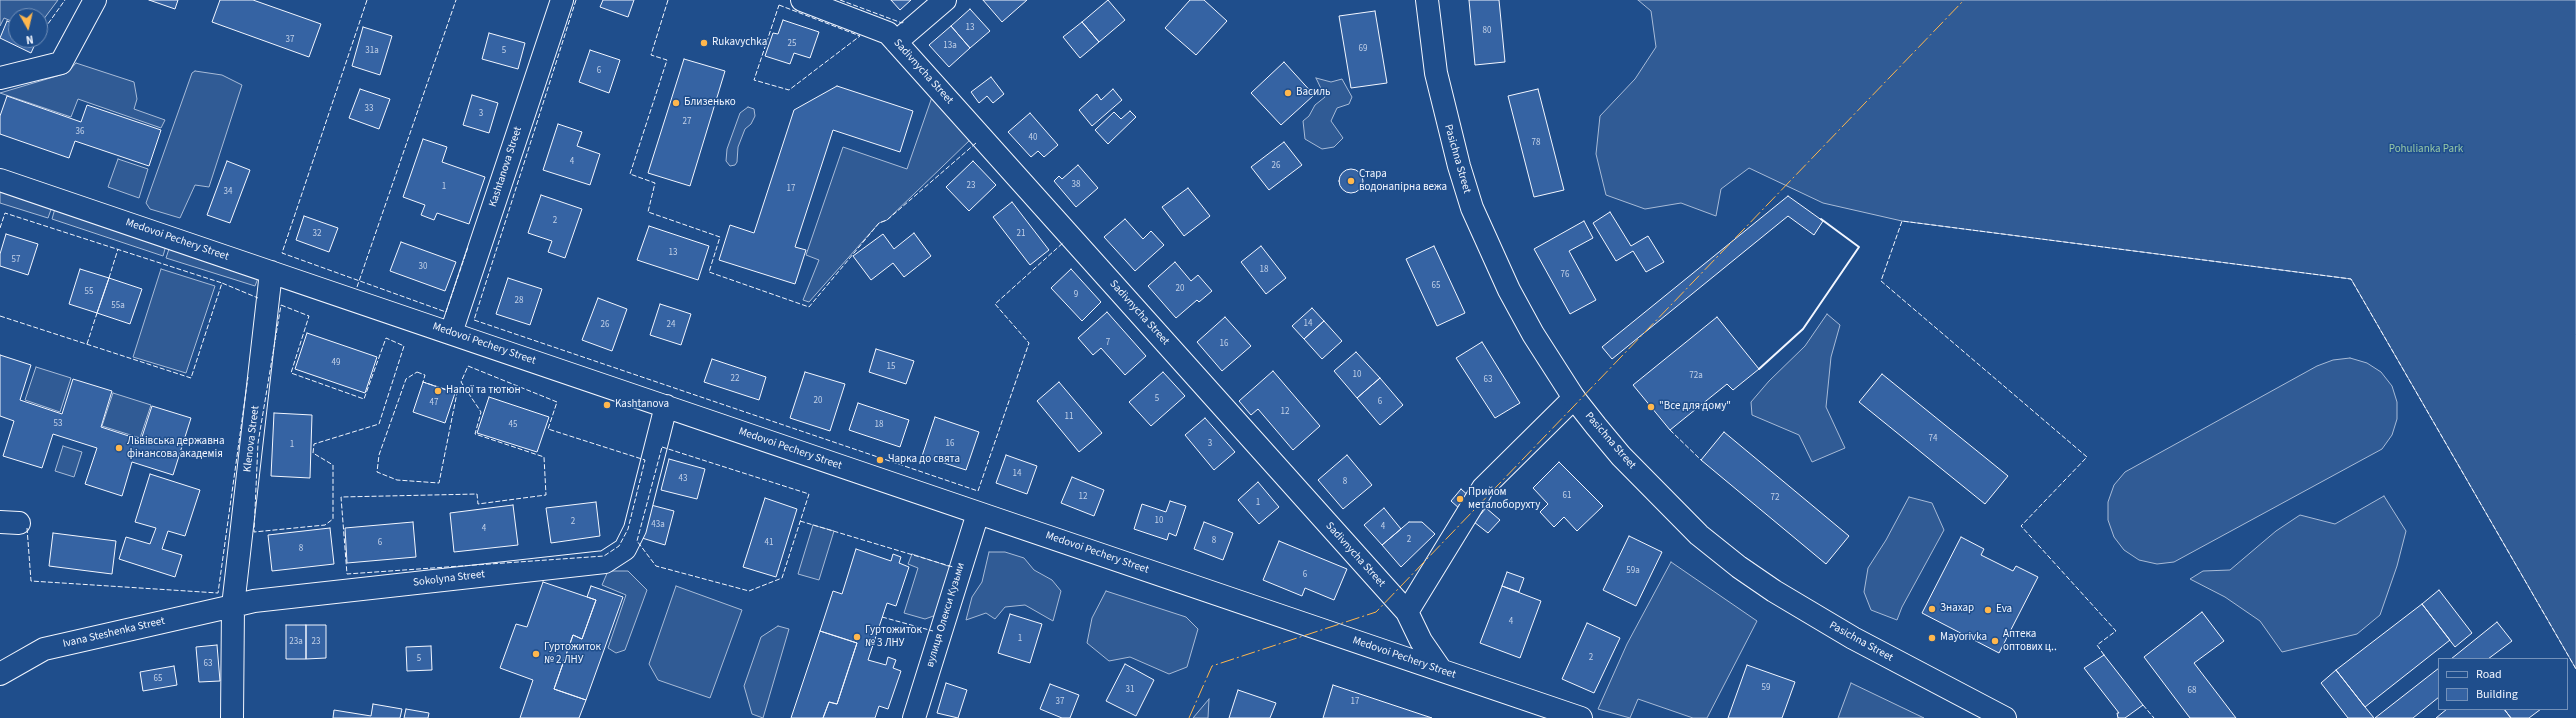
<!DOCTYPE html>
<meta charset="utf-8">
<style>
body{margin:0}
#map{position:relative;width:2576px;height:718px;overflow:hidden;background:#1f4e8c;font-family:"Source Sans 3",sans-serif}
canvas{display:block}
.legend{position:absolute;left:2438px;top:658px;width:130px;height:52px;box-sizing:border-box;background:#1f4e8c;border:1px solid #7391ba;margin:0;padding:5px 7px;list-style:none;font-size:12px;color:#f2f6ff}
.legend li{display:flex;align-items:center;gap:8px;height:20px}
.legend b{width:20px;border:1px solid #7391ba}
.north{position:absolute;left:8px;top:8px;width:40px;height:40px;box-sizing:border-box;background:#1f4e8c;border:1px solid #7391ba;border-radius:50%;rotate:172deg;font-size:11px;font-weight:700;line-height:16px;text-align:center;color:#f2f6ff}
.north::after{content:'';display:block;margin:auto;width:14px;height:18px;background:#ffb74d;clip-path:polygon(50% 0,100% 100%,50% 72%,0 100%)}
</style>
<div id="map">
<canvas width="2576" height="718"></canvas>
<ul class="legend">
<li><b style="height:5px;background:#1f4e8c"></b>Road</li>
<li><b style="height:11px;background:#3563a3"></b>Building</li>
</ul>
<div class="north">N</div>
</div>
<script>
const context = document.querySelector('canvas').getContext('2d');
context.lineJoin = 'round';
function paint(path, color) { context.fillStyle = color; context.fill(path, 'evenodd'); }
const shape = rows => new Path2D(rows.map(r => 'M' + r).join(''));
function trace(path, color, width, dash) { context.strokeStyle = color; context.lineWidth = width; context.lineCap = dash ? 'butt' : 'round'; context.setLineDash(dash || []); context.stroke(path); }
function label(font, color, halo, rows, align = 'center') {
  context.font = font + ' "Source Sans 3",sans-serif'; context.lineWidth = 3; context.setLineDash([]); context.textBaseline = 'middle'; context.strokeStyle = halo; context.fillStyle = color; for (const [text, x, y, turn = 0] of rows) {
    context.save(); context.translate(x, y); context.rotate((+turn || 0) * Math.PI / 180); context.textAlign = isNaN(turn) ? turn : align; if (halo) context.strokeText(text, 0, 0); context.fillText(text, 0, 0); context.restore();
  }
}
const built = shape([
 [0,0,58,0,40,24,40,16,16,16,16,23,4,18,0,26,0,0],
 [1638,0,2576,0,2576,669,2351,279,1902,221,1823,203,1749,168,1721,189,1716,216,1681,203,1645,209,1606,195,1596,154,1600,116,1635,79,1656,47,1651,11,1638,0],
 [76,63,134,82,137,99,134,109,165,120,161,128,78,99,71,117,0,93,67,73,76,63],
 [195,71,222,75,242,85,209,187,195,185,180,218,150,209,146,203,192,73,195,71],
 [1316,78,1331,82,1342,79,1352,97,1349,104,1337,108,1331,121,1343,138,1334,147,1322,149,1305,139,1303,121,1309,116,1315,105,1325,97,1316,78],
 [932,97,971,139,887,220,879,223,809,302,803,300,819,260,806,255,843,147,907,169,932,97],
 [748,107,754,109,755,116,751,124,745,129,738,147,737,162,735,165,730,166,726,161,727,149,740,113,748,107],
 [118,159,148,169,139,198,108,187,118,159],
 [0,186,53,204,48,218,0,203,0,186],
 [56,205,167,242,163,256,52,219,56,205],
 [171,243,260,273,255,286,166,258,171,243],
 [161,269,215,286,186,373,133,357,161,269],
 [1827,314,1840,325,1831,357,1826,407,1845,448,1812,462,1799,435,1752,415,1751,402,1769,381,1805,346,1827,314],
 [2350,358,2367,363,2381,372,2392,386,2397,402,2397,419,2392,435,2382,449,2174,562,2157,564,2139,560,2124,550,2114,537,2108,520,2108,502,2114,485,2125,472,2317,366,2333,360,2350,358],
 [36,367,71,378,60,412,25,400,36,367],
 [113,393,151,405,140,438,102,426,113,393],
 [63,446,82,452,74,477,55,471,63,446],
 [2384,496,2406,531,2397,566,2380,615,2357,634,2282,652,2260,621,2225,597,2190,579,2203,571,2230,570,2276,531,2300,515,2335,524,2384,496],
 [1909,497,1932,503,1944,530,1902,607,1897,620,1871,610,1864,592,1868,568,1886,540,1909,497],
 [813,525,834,531,819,580,798,574,813,525],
 [989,552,1005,552,1024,558,1034,570,1052,580,1061,591,1053,621,1025,605,1005,607,995,619,986,613,966,620,972,597,982,582,989,552],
 [912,554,954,568,939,614,925,619,904,613,918,568,908,564,912,554],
 [1671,562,1757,621,1707,718,1693,718,1638,699,1630,718,1598,709,1627,644,1671,562],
 [608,571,628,571,647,590,625,650,616,653,608,648,626,595,602,585,608,571],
 [676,586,742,610,710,698,658,680,649,664,676,586],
 [1106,591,1186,617,1198,629,1187,667,1169,674,1130,657,1109,661,1087,643,1092,618,1106,591],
 [778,626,789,629,763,718,752,714,744,686,761,637,778,626],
 [1851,683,1924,718,1838,718,1851,683],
 [1209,699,1208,718,1193,718,1209,699]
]);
paint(built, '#305b95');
trace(built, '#a8bbd7', 1);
const building = shape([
 [149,0,178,0,175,9,149,0],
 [220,0,253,0,321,24,309,57,212,22,220,0],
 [603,0,634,0,628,17,600,7,603,0],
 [891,0,911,0,900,10,891,0],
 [983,0,1027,0,1002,22,983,0],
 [1108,0,1125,20,1099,42,1082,22,1108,0],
 [1190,0,1204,0,1227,21,1196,55,1165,28,1190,0],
 [1469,0,1499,0,1505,62,1475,65,1469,0],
 [970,9,990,31,970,48,951,26,970,9],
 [1375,11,1387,83,1351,88,1339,16,1375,11],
 [783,20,819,32,810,58,794,53,790,64,765,56,773,33,778,34,783,20],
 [7,21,16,25,16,40,37,40,31,53,0,38,7,21],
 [1082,22,1099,42,1080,58,1063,37,1082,22],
 [951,26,970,48,949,67,929,45,951,26],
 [363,27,392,36,380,75,352,66,363,27],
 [489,33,525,43,518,69,482,59,489,33],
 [590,50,620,60,609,93,579,82,590,50],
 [684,59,725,71,690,186,648,173,684,59],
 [1284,62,1314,95,1281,125,1251,93,1284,62],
 [991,77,1004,94,993,103,987,96,979,103,971,92,991,77],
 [837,86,913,111,900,152,833,130,795,247,806,250,795,284,719,260,730,225,754,233,794,110,837,86],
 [360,89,390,99,379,129,349,118,360,89],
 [1113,89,1122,100,1092,126,1079,110,1097,94,1101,100,1113,89],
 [1538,89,1564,190,1534,197,1508,96,1538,89],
 [472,95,498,103,489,133,463,125,472,95],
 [7,96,81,122,87,105,161,130,149,166,75,141,69,158,0,134,0,116,7,96],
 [1130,111,1136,117,1108,144,1095,130,1114,112,1121,119,1130,111],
 [1030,113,1058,145,1044,157,1038,151,1031,157,1008,132,1030,113],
 [558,124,582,132,577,146,600,154,590,185,543,170,558,124],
 [423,139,447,147,442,162,485,177,469,224,437,213,434,220,421,215,425,205,403,197,423,139],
 [1284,142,1302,165,1269,190,1251,167,1284,142],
 [227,161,250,170,230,223,207,215,227,161],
 [973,161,996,185,969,211,946,187,973,161],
 [1078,165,1098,188,1076,207,1054,181,1059,176,1062,179,1078,165],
 '1339 181a12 12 0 1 1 24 0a12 12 0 1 1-24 0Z',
 [1188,188,1210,216,1184,236,1162,207,1188,188],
 [541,195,582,209,565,258,548,252,552,241,528,233,541,195],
 [1788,196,1823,221,1814,235,1788,216,1612,359,1602,347,1788,196],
 [1012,202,1049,250,1030,265,993,217,1012,202],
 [1610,212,1631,246,1648,236,1664,262,1646,272,1633,251,1616,261,1593,223,1610,212],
 [304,216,338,228,329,252,296,240,304,216],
 [1125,219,1143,239,1151,231,1164,245,1135,271,1104,237,1125,219],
 [1584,221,1593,238,1569,251,1596,300,1570,314,1534,249,1584,221],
 [649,226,709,246,698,280,637,260,649,226],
 [914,233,931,256,904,277,893,263,871,280,853,256,883,234,894,249,914,233],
 [6,234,38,244,28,275,0,266,0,254,6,234],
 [401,242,456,262,445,291,390,271,401,242],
 [1261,246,1286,278,1266,294,1241,262,1261,246],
 [1434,246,1465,313,1437,326,1406,259,1434,246],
 [1175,262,1191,281,1198,275,1212,291,1199,302,1197,300,1176,318,1148,286,1175,262],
 [80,269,109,278,97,313,69,304,80,269],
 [1071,269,1101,302,1082,321,1051,288,1071,269],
 [109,278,142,289,130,324,97,313,109,278],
 [508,278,542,289,530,325,496,314,508,278],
 [598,298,627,309,612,351,582,340,598,298],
 [660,304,691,314,681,345,650,335,660,304],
 [1312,308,1324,321,1304,339,1292,326,1312,308],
 [1107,312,1146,356,1125,375,1101,348,1093,355,1078,338,1107,312],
 [1225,317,1251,346,1222,371,1197,342,1225,317],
 [1717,317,1759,369,1733,390,1727,384,1670,430,1633,385,1717,317],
 [1324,321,1342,341,1322,359,1304,339,1324,321],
 [307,333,377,357,365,393,295,369,307,333],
 [1482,342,1520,403,1495,418,1456,358,1482,342],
 [876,349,914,361,906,384,869,372,876,349],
 [1356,352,1380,378,1357,398,1334,371,1356,352],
 [0,355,31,365,20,400,62,414,73,379,112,391,101,427,141,440,152,406,191,418,173,475,132,462,122,496,85,484,97,448,53,434,42,468,3,456,14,421,0,416,0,355],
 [712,359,766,377,759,400,704,382,712,359],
 [1273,371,1320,426,1293,450,1258,409,1251,415,1239,401,1273,371],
 [805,372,845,384,830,431,790,418,805,372],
 [1163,372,1185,396,1151,426,1129,402,1163,372],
 [1882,374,2008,476,1985,504,1859,402,1882,374],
 [1380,378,1403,405,1380,425,1357,398,1380,378],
 [423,382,455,393,445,423,413,412,423,382],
 [1059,382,1102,433,1079,452,1037,401,1059,382],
 [489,397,549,417,537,452,477,433,489,397],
 [858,403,909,420,900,447,849,430,858,403],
 [274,413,312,415,310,478,271,476,274,413],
 [935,417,979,432,966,470,922,456,935,417],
 [1205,418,1235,452,1214,470,1185,435,1205,418],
 [1724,432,1849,536,1826,564,1701,460,1724,432],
 [1006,455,1037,466,1027,494,996,483,1006,455],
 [1347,455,1372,485,1343,509,1318,480,1347,455],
 [669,459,705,469,697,499,661,490,669,459],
 [1559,462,1603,506,1577,531,1564,517,1554,527,1540,512,1548,504,1533,488,1559,462],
 [150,474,200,490,185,536,168,531,162,549,182,555,175,577,119,559,126,537,150,544,156,528,135,522,150,474],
 [1072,477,1104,490,1094,516,1061,503,1072,477],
 [1258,482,1279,507,1259,524,1238,500,1258,482],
 [1461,489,1470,497,1460,509,1451,501,1461,489],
 [765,498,797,509,776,577,743,567,765,498],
 [1170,501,1186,506,1176,536,1169,533,1167,540,1134,529,1142,504,1166,512,1170,501],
 [596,502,600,536,551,543,546,508,596,502],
 [513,505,518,545,454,552,450,513,513,505],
 [651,505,674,511,665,545,642,538,651,505],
 [1384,508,1401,529,1382,545,1364,525,1384,508],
 [1486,508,1500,520,1488,533,1474,522,1486,508],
 [413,522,416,557,347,563,345,528,413,522],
 [1204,522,1233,533,1223,560,1194,549,1204,522],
 [1409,522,1422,522,1435,534,1401,567,1382,545,1409,522],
 [330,528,334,564,272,571,268,535,330,528],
 [53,533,116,541,112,574,49,566,53,533],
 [1629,536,1662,552,1636,606,1603,590,1629,536],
 [1961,537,1984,549,1981,555,2013,571,2016,566,2038,577,1999,653,1922,613,1961,537],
 [1279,541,1347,569,1334,600,1305,588,1302,596,1263,580,1279,541],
 [856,549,891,561,893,554,901,557,899,563,909,567,896,606,887,603,868,660,886,665,888,657,896,660,893,668,901,671,888,709,879,706,875,718,823,718,829,702,837,704,857,643,820,631,833,591,842,594,856,549],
 [1507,572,1524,578,1519,592,1502,586,1507,572],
 [543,582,596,600,582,639,573,635,554,689,586,700,579,718,520,718,533,680,500,668,516,624,527,627,543,582],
 [591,586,623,597,586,700,554,689,573,635,582,639,596,600,587,597,591,586],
 [1502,586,1541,601,1520,658,1480,643,1502,586],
 [2439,590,2472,633,2455,647,2422,604,2439,590],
 [2422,604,2450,640,2365,707,2336,670,2422,604],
 [2202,612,2224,641,2194,663,2236,718,2190,718,2144,657,2202,612],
 [1010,614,1042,624,1030,663,998,653,1010,614],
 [2497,622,2512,641,2488,659,2451,659,2497,622],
 [1587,623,1620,638,1594,693,1562,679,1587,623],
 [286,625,306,625,306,659,286,659,286,625],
 [306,625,326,625,326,658,306,659,306,625],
 [820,631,857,643,837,704,829,702,823,718,791,718,820,631],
 [217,645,220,681,199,682,196,647,217,645],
 [431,646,432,670,407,671,406,647,431,646],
 [2104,655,2143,705,2125,718,2118,718,2117,713,2119,713,2084,668,2104,655],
 [1125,664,1154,680,1136,716,1106,701,1125,664],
 [1747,665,1795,682,1782,718,1728,718,1747,665],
 [174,666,177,685,143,691,140,672,174,666],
 [2439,668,2439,697,2413,718,2375,718,2439,668],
 [2336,670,2365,707,2374,718,2348,718,2321,683,2336,670],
 [946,683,967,690,958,718,937,713,946,683],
 [1050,684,1079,695,1070,718,1062,718,1040,709,1050,684],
 [1333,685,1432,718,1323,718,1333,685],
 [1238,690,1276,703,1270,718,1229,718,1238,690],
 [373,704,402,709,400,718,333,718,334,710,371,716,373,704],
 [406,709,429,713,428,718,404,718,406,709],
 [2447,709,2504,709,2511,718,2436,718,2447,709],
 [2504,709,2541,709,2529,718,2511,718,2504,709]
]);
paint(building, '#3563a3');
trace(building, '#f2f6ff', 1);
const minor = shape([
 [802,0,888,33,1407,612,1421,641,1441,670],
 [896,42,945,0],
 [0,78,61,63,95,0],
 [0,180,1581,718],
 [451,333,562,0],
 [0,522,19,523],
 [1407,612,1483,488,1574,398],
 [0,674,44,649,233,606,271,272],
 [232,718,233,606,254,601,605,562,625,549,635,529,666,406],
 [914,718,978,513]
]);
const major = shape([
 [1427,0,1436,73,1459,166,1472,208,1509,290,1533,334,1574,398,1596,426,1621,456,1699,535,1739,567,1774,591,1853,638,2005,718]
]);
trace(minor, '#f2f6ff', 24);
trace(major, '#f2f6ff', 24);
trace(minor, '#1f4e8c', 22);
trace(major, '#1f4e8c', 22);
trace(shape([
 [367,0,282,253,446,312,468,247],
 [576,0,474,320,978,491,1029,343,995,304,1064,242],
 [668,0,651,55,667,60,630,174,655,183,648,212,720,237,709,272,809,307,879,223,887,220,976,143],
 [840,0,902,23,905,21],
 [779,5,860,36,789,90,754,80,779,5],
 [40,35,65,0],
 [0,228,5,213,222,283],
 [109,278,118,249],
 [357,287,456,0],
 [281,305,309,316,291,373,364,399,386,338,404,346,379,424,314,444,313,453,333,465,333,519,325,525,254,532,258,443,281,305],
 [0,316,191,378,222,283,258,298],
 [87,344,97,313],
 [468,366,557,402,548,429,645,460,628,529,619,546,604,556,347,574,341,497,477,494,478,504,546,495,544,457,475,434,481,412,461,382,468,366],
 [417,372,425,375,423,382,457,393,439,483,397,480,377,472,379,455,406,379,417,372],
 [1670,430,1701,460],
 [662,447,809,494,782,578,749,591,656,566,637,541,662,447],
 [800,521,953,567],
 [27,528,31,581,218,593,248,377],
 [882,617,933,631],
 [2104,655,2097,645,2116,631,2021,526,2087,457,1881,281,1902,221,2351,279,2576,669],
 [2143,705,2154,718]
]), '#f2f6ff', 1, [5, 2]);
trace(shape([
 [1759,369,1803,329,1859,247,1821,219]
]), '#f2f6ff', 2);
trace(shape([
 [1189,718,1212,666,1376,612,1964,0]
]), '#ffb74d', 1, [14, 3, 2, 3]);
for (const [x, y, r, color] of [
 [704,43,4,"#ffb74d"],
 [1288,93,4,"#ffb74d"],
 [676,103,4,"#ffb74d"],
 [1351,181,4,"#ffb74d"],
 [438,391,4,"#ffb74d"],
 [607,405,4,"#ffb74d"],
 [1651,407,4,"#ffb74d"],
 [119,448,4,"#ffb74d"],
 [880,460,4,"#ffb74d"],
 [1460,499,4,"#ffb74d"],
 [1932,609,4,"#ffb74d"],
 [1988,610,4,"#ffb74d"],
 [857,637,4,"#ffb74d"],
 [1932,638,4,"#ffb74d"],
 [1995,641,4,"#ffb74d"],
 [536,654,4,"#ffb74d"]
]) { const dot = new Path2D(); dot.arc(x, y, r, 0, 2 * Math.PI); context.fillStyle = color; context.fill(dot); trace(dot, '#1f4e8c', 1.5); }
label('9px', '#c3d1e8', null, [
 ["13",970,28],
 ["80",1487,31],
 ["37",290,40],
 ["25",792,44],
 ["13а",950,46],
 ["69",1363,49],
 ["31а",372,51],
 ["5",504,51],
 ["6",599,71],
 ["33",369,109],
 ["3",481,114],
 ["27",687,122],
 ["36",80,132],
 ["40",1033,138],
 ["78",1536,143],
 ["4",572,162],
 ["26",1276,166],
 ["38",1076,185],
 ["23",971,186],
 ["1",444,187],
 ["17",791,189],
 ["34",228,192],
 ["2",555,221],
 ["32",317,234],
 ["21",1021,234],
 ["13",673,253],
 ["57",16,260],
 ["30",423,267],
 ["18",1264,270],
 ["76",1565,275],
 ["65",1436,286],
 ["20",1180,289],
 ["55",89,292],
 ["9",1076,295],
 ["28",519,301],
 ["55а",118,306],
 ["14",1308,324],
 ["26",605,325],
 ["24",671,325],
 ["7",1108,343],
 ["16",1224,344],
 ["49",336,363],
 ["15",891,367],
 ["10",1357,375],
 ["72а",1696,376],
 ["22",735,379],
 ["63",1488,380],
 ["5",1157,399],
 ["20",818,401],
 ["6",1380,402],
 ["47",434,403],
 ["12",1285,412],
 ["11",1069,417],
 ["53",58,424],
 ["45",513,425],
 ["18",879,425],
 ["74",1933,439],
 ["16",950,444],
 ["3",1210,444],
 ["1",292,445],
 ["14",1017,474],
 ["43",683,479],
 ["8",1345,482],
 ["61",1567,496],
 ["12",1083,497],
 ["72",1775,498],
 ["1",1258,503],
 ["10",1159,521],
 ["2",573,522],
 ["43а",658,525],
 ["4",1383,527],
 ["4",484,529],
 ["2",1409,540],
 ["8",1214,541],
 ["6",380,543],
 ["41",769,543],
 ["8",301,549],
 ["59а",1633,571],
 ["6",1305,575],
 ["4",1511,622],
 ["1",1020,639],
 ["23а",296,642],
 ["23",316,642],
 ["2",1591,658],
 ["5",419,659],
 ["63",208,664],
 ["65",158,679],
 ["59",1766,688],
 ["31",1130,690],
 ["68",2192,691],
 ["37",1060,702],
 ["17",1355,702]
]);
label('11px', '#f2f6ff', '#1f4e8c', [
 ["Rukavychka",712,43],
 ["Василь",1296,93],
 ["Близенько",684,103],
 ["Стара",1359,175],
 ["водонапірна вежа",1359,188],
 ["Напої та тютюн",446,391],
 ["Kashtanova",615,405],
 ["\"Все для дому\"",1659,407],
 ["Львівська державна",127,442],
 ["фінансова академія",127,455],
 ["Чарка до свята",888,460],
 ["Прийом",1468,493],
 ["металоборухту",1468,506],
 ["Знахар",1940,609],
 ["Eva",1996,610],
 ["Гуртожиток",865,631],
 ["№ 3 ЛНУ",865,644],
 ["Аптека",2003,635],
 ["оптових ц‥",2003,648],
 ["Mayorivka",1940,638],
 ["Гуртожиток",544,648],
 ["№ 2 ЛНУ",544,661]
], 'left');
label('11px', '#f2f6ff', '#1f4e8c', [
 ["Sadivnycha Street",923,72,48],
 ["Pasichna Street",1457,159,74],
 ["Kashtanova Street",506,167,-72],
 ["Medovoi Pechery Street",177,240,19],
 ["Sadivnycha Street",1139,313,48],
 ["Medovoi Pechery Street",484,344,19],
 ["Klenova Street",252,439,-83],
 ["Pasichna Street",1610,441,49],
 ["Medovoi Pechery Street",790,449,19],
 ["Medovoi Pechery Street",1097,553,19],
 ["Sadivnycha Street",1355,555,48],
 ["Sokolyna Street",449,579,-7],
 ["вулиця Олекси Кузьми",946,615,-73],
 ["Ivana Steshenka Street",114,633,-13],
 ["Pasichna Street",1861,642,29],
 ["Medovoi Pechery Street",1404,658,19]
]);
label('11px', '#97c8a6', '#1f4e8c', [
 ["Pohulianka Park",2426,150]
]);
</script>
